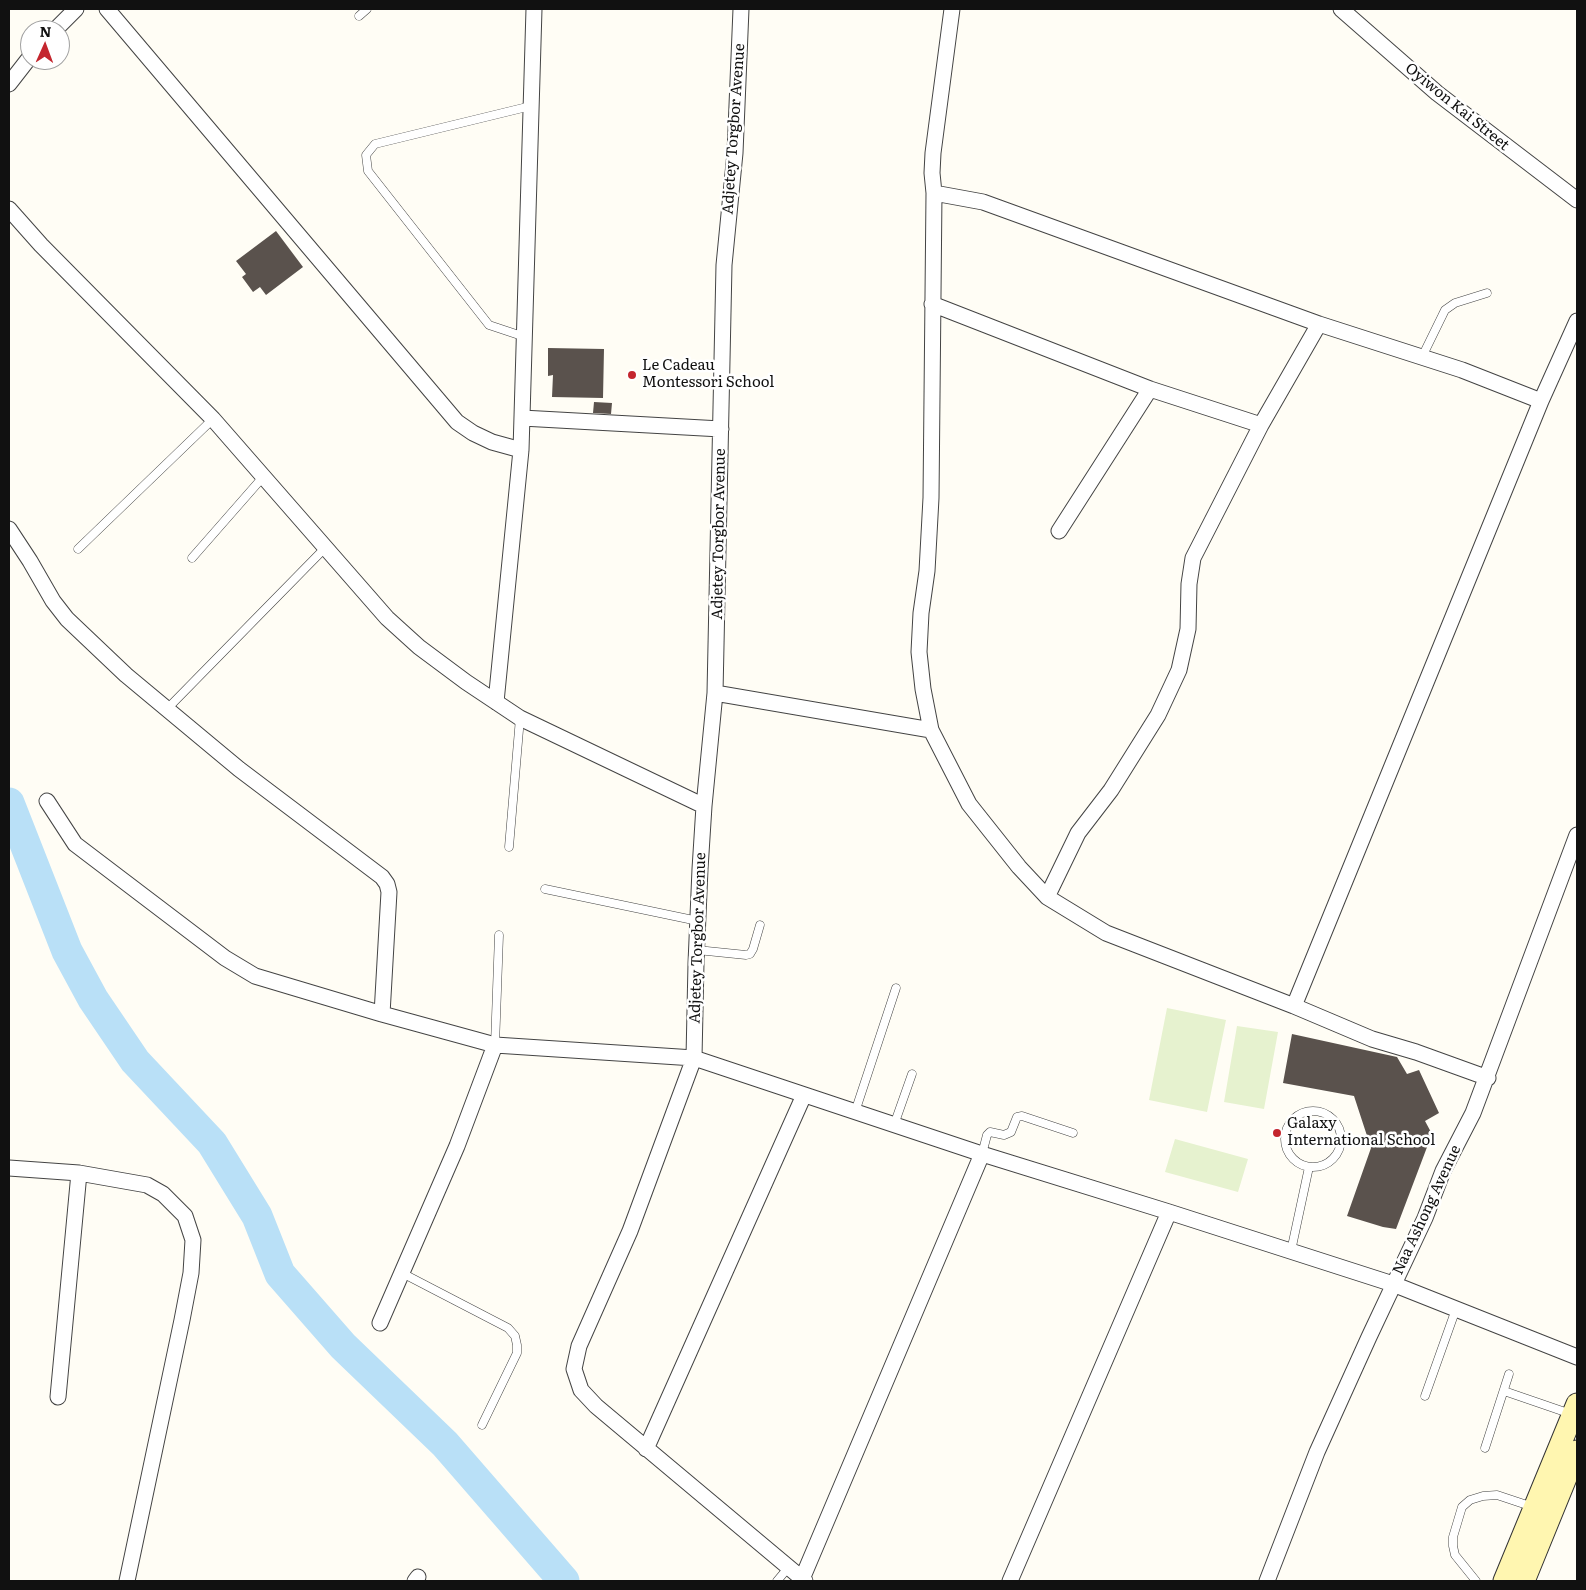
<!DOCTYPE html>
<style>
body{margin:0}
#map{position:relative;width:1586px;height:1590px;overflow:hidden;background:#fffdf5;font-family:Literata,serif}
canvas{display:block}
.frame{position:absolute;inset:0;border:10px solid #111;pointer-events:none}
.north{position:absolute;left:20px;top:20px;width:50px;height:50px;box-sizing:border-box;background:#fff;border:1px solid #a0a0a0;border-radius:50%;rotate:2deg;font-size:14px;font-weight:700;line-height:20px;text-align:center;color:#111}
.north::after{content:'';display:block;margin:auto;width:18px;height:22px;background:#c4262e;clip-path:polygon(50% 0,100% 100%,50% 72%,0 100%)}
</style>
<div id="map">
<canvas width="1586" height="1590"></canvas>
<div class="frame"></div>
<div class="north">N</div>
</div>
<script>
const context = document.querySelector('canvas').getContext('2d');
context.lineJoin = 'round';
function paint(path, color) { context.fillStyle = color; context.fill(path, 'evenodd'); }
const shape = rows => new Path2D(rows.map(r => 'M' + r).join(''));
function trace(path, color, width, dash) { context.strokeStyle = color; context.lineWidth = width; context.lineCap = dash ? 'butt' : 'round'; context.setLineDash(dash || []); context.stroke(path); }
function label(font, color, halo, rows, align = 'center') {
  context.font = font + ' Literata,serif'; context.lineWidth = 5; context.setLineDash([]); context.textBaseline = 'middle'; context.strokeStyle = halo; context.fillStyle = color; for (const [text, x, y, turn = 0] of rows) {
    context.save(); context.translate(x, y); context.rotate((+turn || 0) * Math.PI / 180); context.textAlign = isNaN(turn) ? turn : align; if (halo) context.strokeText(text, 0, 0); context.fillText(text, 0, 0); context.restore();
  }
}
paint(shape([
 [1167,1008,1226,1020,1207,1112,1149,1100],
 [1237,1026,1278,1032,1264,1109,1224,1102],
 [1175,1139,1248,1159,1238,1192,1165,1172]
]), '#e6f2cf');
trace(shape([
 [9,803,67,951,93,999,135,1061,212,1143,257,1216,280,1274,343,1346,445,1444,564,1581]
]), '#b9e0f7', 31);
paint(shape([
 [276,231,303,267,266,295,260,287,253,292,242,277,246,274,236,261],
 [548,348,604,349,603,398,552,397,553,375,548,376],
 [594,402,612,403,611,414,593,413],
 [1292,1034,1397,1057,1407,1074,1419,1070,1439,1113,1425,1121,1432,1134,1396,1229,1383,1227,1347,1216,1371,1148,1354,1096,1283,1083]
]), '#5a524d');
const service = shape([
 [359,16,367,9],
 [525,337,489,325,368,171,366,155,375,144,531,106],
 [1422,357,1445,310,1455,303,1487,293],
 [78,549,213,419],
 [192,558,263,477],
 [167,709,325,548],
 [509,847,520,718],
 [545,889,698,921],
 [697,950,746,955,750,954,753,949,760,925],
 [495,1045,499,935],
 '1285 1139a28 28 0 1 1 56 0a28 28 0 1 1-56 0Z',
 [855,1112,896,988],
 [894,1125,912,1074],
 [982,1154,987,1135,990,1132,1004,1135,1011,1132,1017,1117,1022,1116,1073,1133],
 [1291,1251,1309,1167],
 [402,1273,508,1328,515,1336,517,1345,517,1353,482,1425],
 [1504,1391,1571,1414],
 [1425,1396,1456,1309],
 [1485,1448,1509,1374],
 [777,1581,788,1568],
 [1476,1581,1455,1555,1453,1546,1453,1537,1462,1507,1470,1500,1483,1496,1497,1495,1533,1507]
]);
const minor = shape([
 [107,9,457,422,473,433,492,442,521,450],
 [741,9,735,153,724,265,715,693,704,806,700,869,696,963,694,1058,630,1231,579,1346,574,1369,581,1390,596,1406,805,1581],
 [1341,9,1437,93,1577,200],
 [55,30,76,9],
 [9,84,30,57],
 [934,193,932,173,933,153,952,9],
 [9,209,41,245,213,419,387,618,419,647,466,682,520,718,704,806],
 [932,304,1150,389,1261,425],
 [522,418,721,429],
 [9,529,30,561,53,601,67,619,126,675,239,769,382,877,387,884,389,892,382,1014],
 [1059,531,1150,389],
 [715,693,931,730],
 [496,702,521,450,534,9],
 [47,801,75,844,225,958,255,976,382,1014,495,1045,694,1058,982,1154,1169,1212,1393,1284,1577,1357],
 [1047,897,1078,833,1111,790,1158,715,1179,670,1188,629,1189,584,1193,558,1261,425,1319,324],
 [1294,1006,1541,401,1577,321],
 [1488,1078,1416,1052,1372,1039,1294,1006,1106,933,1047,897,1019,867,969,804,931,730,923,689,919,652,921,613,927,571,931,498,934,193,983,202,1319,324,1462,370,1541,401],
 [9,1168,79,1173,147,1185,163,1194,185,1216,193,1240,191,1273,182,1320,127,1581],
 [380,1323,457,1146,495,1045],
 [58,1397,79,1173],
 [646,1449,804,1095],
 [802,1579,982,1154],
 [415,1581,418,1577],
 [1010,1581,1169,1212],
 [1267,1581,1317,1452,1369,1337,1425,1218,1443,1171,1473,1113,1577,835]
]);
const secondary = shape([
 [1504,1581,1577,1404],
 [1524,1581,1577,1451]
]);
trace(service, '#444', 9);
trace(minor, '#444', 17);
trace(secondary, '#333', 23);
trace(service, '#fff', 8);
trace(minor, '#fff', 15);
trace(secondary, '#fff6b0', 21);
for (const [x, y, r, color] of [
 [632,375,5,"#c4262e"],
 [1277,1133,5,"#c4262e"]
]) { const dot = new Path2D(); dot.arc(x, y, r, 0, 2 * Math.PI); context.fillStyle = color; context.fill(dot); trace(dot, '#fff', 2); }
label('15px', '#111', '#fff', [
 ["Oyiwon Kai Street",1457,107,39],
 ["Adjetey Torgbor Avenue",734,129,-86],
 ["Adjetey Torgbor Avenue",719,534,-89],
 ["Adjetey Torgbor Avenue",698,938,-88],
 ["Naa Ashong Avenue",1427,1210,-65]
]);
label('15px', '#111', '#fff', [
 ["Le Cadeau",642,366],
 ["Montessori School",642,383],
 ["Galaxy",1287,1124],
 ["International School",1287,1141]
], 'left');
</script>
